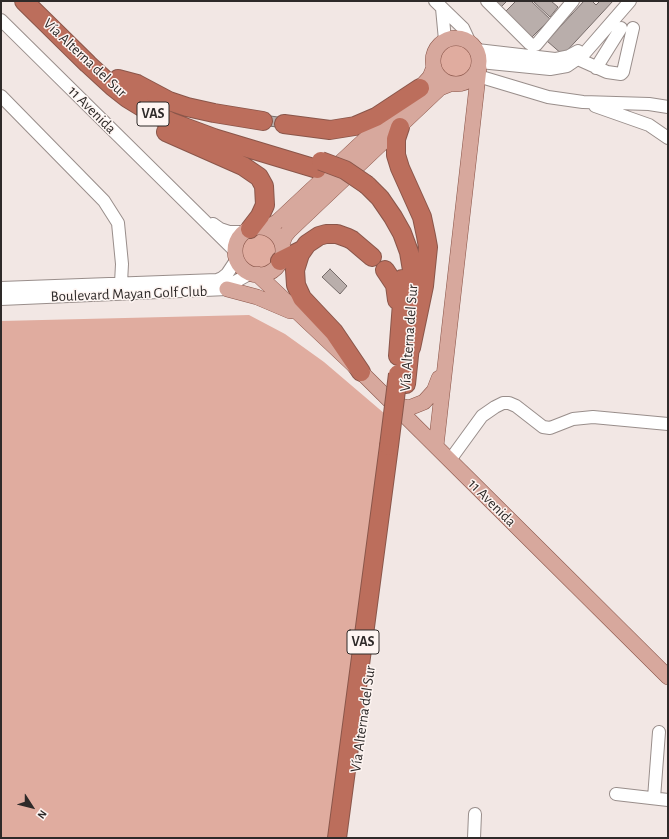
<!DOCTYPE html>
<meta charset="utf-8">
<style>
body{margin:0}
#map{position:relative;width:669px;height:839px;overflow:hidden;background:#f2e7e4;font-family:"Alegreya Sans",sans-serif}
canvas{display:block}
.frame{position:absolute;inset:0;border:2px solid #2e2a29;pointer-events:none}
.north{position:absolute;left:12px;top:787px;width:40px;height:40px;-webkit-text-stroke:3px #fef5f2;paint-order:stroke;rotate:126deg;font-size:11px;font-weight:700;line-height:16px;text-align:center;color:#2e2a29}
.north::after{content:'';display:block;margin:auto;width:14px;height:18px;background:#2e2a29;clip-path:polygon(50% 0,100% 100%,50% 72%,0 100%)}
</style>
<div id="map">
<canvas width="669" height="839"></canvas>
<div class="frame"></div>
<div class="north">N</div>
</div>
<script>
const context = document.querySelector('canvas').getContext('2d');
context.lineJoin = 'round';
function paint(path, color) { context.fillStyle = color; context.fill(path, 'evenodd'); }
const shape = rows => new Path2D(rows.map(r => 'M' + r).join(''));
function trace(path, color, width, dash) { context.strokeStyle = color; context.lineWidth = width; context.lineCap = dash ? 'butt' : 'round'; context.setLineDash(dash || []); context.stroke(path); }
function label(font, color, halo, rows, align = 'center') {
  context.font = font + ' "Alegreya Sans",sans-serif'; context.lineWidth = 3; context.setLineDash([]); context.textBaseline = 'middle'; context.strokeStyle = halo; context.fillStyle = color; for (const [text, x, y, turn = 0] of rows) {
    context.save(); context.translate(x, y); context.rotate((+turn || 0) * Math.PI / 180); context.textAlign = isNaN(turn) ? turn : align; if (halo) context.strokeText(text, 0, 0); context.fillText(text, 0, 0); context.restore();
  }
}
paint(shape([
 '437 61a19 19 0 1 1 38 0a19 19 0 1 1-38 0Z',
 '240 251a19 19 0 1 1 38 0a19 19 0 1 1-38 0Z',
 [249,315,285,334,324,362,385,414,336,838,1,838,1,321]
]), '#e0ac9f');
const building = shape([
 [495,1,507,1,501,7,495,1],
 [516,1,531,1,550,19,529,40,502,15,516,1],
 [533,1,551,1,558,7,550,17,533,1],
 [584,1,592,1,596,5,600,1,613,1,563,55,547,41,584,1],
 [263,115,285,118,284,128,262,125,263,115],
 [330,269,347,286,340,294,322,277,330,269]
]);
paint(building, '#b9aeab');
trace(building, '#766c6a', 1);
const minor = shape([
 [435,1,463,28,469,41],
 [487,1,529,43,532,45,536,45,573,1],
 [442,8,445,40],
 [1,20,235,251],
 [477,50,555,59,569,56,578,51],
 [578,59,607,72,621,74,623,72,633,28],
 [480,62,550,69,567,66,583,55,630,1],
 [596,68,621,28],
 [478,76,548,97,583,102,649,104,668,107],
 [1,96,104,201,118,223,122,264,121,283],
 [595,106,649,125,668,138],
 [213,224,220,229,229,232,245,232],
 [1,288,217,280,222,278,227,274,235,262,236,257],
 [1,299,227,289,233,283,251,273],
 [450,460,482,416,495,407,503,403,509,403,516,406,543,427,550,428,573,419,593,417,668,424],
 [616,794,668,800],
 [654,798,659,732],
 [474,838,475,814]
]);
const major = shape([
 '433 61a23 23 0 1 1 46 0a23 23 0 1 1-46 0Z',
 '235 251a24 24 0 1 1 48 0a24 24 0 1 1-48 0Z',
 [267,228,278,221,420,88,430,77,434,67],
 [282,244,285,236,289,231,440,88,450,84],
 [257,274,361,372,668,677],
 [227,289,257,297,290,311],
 [393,404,409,408,424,402,434,391,439,378],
 [436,446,479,68]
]);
const highway = shape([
 [24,1,88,64,113,87,127,98,150,112,171,122,214,138,317,169],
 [118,79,137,84,169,101,187,107,214,113,263,121],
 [284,124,330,130,355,126,376,117,420,88],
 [400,127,396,139,396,155,400,168,422,217,426,236,428,247,424,286,411,348],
 [166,132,243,166,259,177,264,186,265,205,260,216,250,229],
 [367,185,380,198,393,217,402,233,409,252,412,270,413,297],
 [280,261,302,250],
 [385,270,395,285,397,300],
 [398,356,402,303,402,279],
 [361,372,334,332,302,298,296,285,295,270,300,254,307,244,319,236,326,234,337,234,348,238,352,240,372,257],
 [406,384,411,337],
 [337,838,389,446]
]);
trace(minor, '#998e8b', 14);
trace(major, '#8a564a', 16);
trace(highway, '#8a564a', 20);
trace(minor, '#fff', 12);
trace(major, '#d7a89d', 15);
trace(highway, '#bc6e5c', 18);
const highwayBridge = shape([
 [321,161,345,170,367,185],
 [389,446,398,374]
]);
trace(highwayBridge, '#8a564a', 20, []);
trace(highwayBridge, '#bc6e5c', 18);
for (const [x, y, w] of [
 [153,114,32],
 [363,642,32]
]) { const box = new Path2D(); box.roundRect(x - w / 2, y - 12, w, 24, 3); context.fillStyle = '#fef5f2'; context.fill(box); trace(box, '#2e2a29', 1); }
label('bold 14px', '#2e2a29', null, [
 ["VAS",153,114],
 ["VAS",363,642]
]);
label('15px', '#2e2a29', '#fef5f2', [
 ["Vía Alterna del Sur",85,58,43],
 ["11 Avenida",92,110,45],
 ["Boulevard Mayan Golf Club",129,294,-2],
 ["Vía Alterna del Sur",409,338,-86],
 ["11 Avenida",492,503,45],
 ["Vía Alterna del Sur",363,719,-82]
]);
</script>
